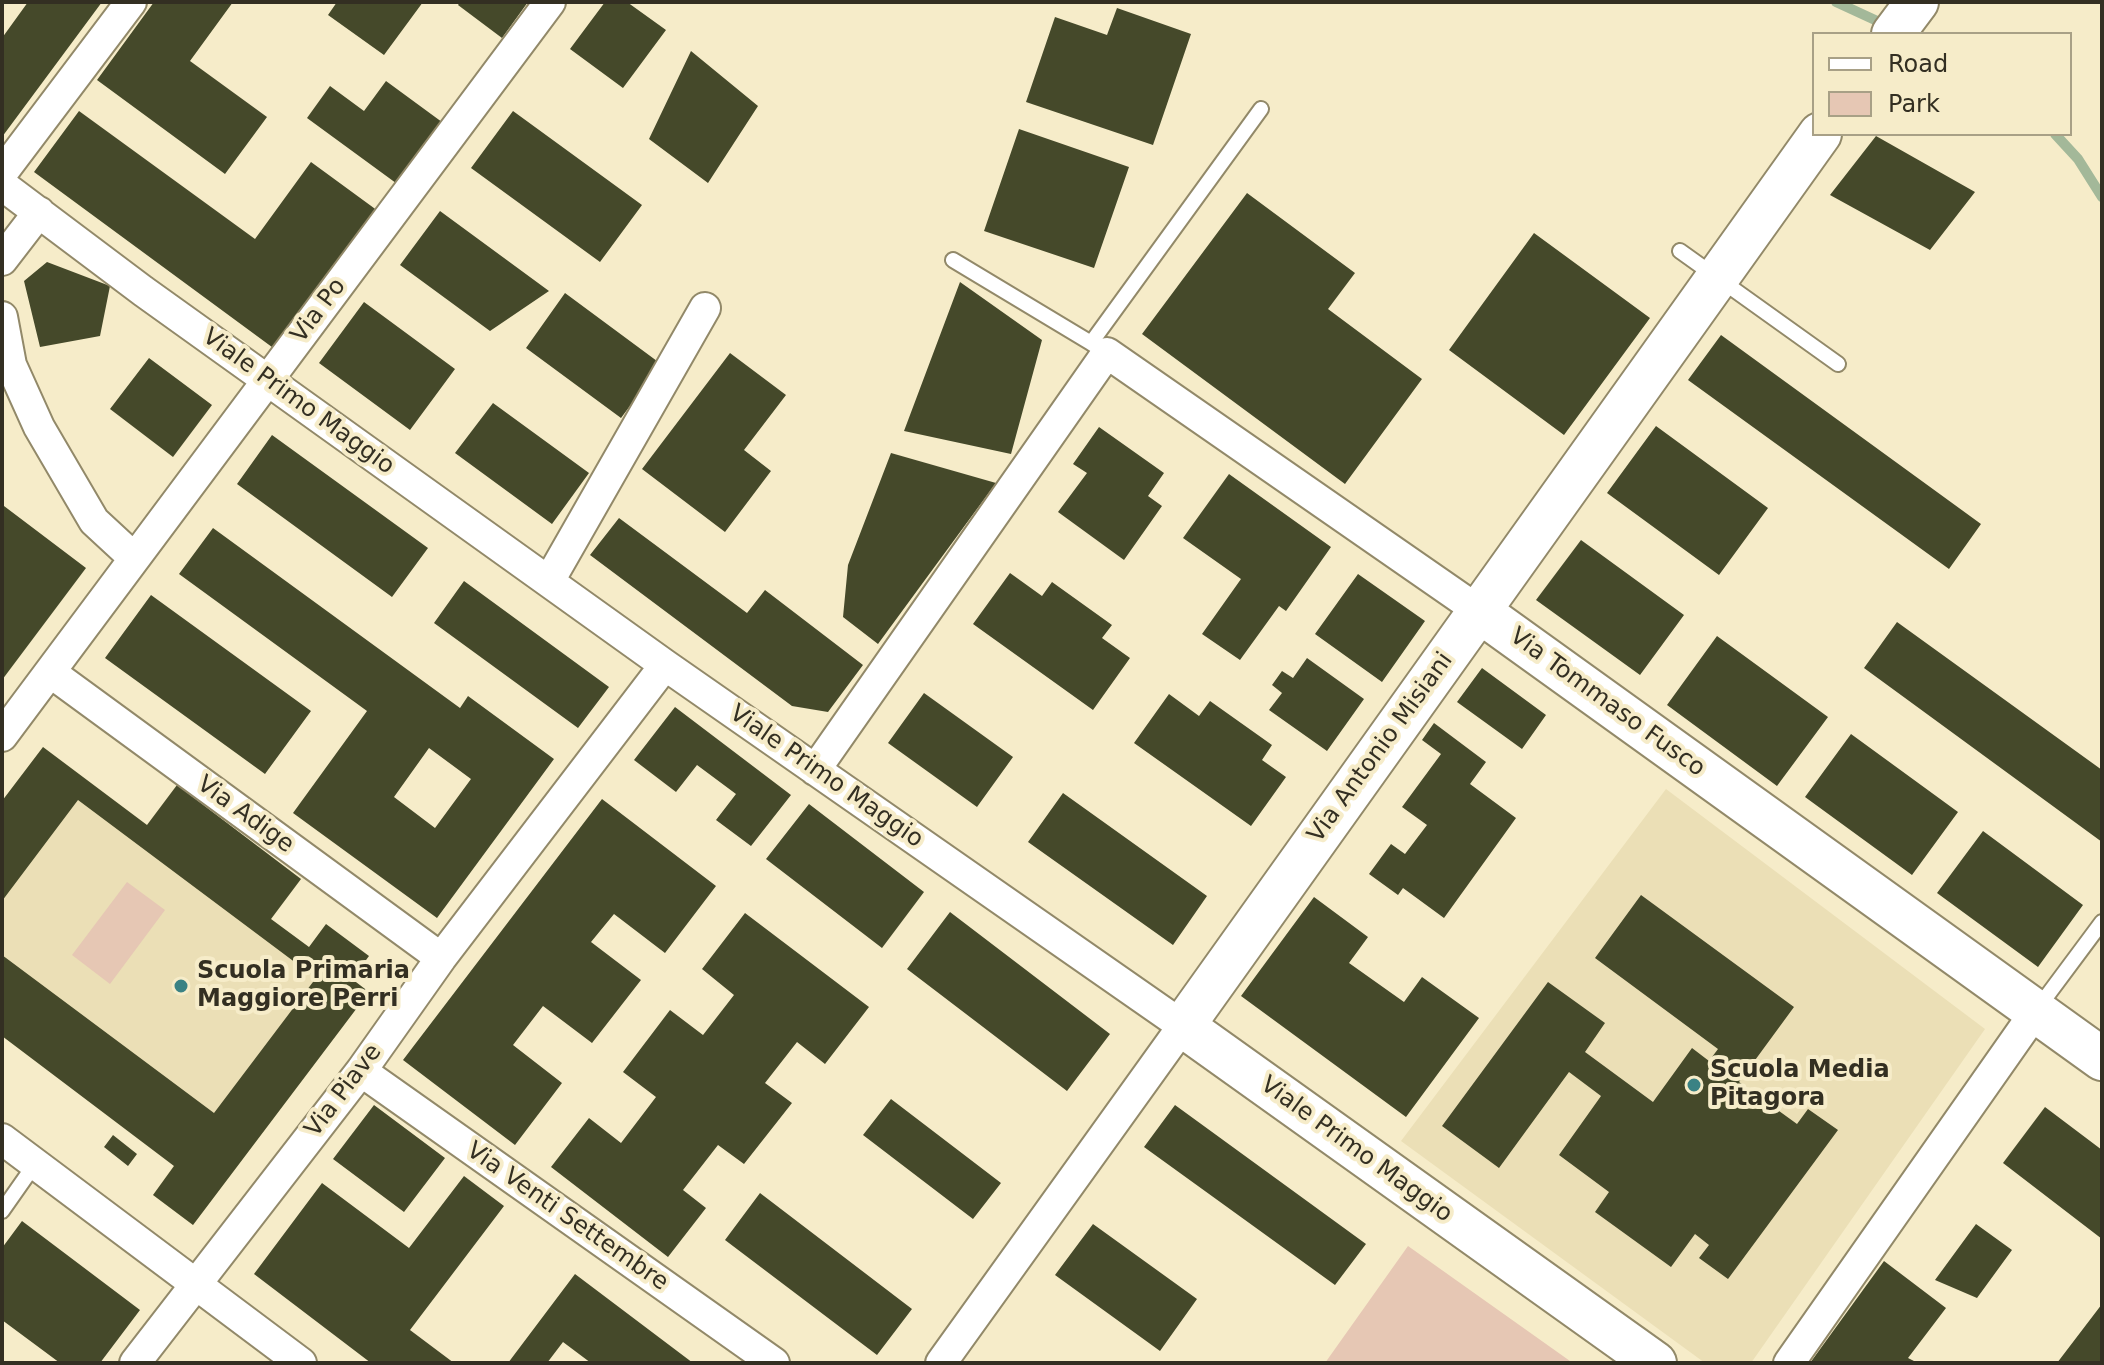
<!DOCTYPE html>
<style>
body{margin:0}
#map{position:relative;width:2104px;height:1365px;overflow:hidden;background:#f6ecc9;font-family:"DejaVu Sans",sans-serif}
canvas{display:block}
.frame{position:absolute;inset:0;border:4px solid #332f22;pointer-events:none}
.legend{position:absolute;left:1812px;top:32px;width:260px;height:104px;box-sizing:border-box;background:#f6ecc9;border:2px solid #a8a086;margin:0;padding:10px 14px;list-style:none;font-size:24px;color:#332f22}
.legend li{display:flex;align-items:center;gap:16px;height:40px}
.legend b{width:40px;border:2px solid #a8a086}
</style>
<div id="map">
<canvas width="2104" height="1365"></canvas>
<div class="frame"></div>
<ul class="legend">
<li><b style="height:10px;background:#fff"></b>Road</li>
<li><b style="height:22px;background:#e6c7b4"></b>Park</li>
</ul>
</div>
<script>
const context = document.querySelector('canvas').getContext('2d');
context.lineJoin = 'round';
function paint(path, color) { context.fillStyle = color; context.fill(path, 'evenodd'); }
const shape = rows => new Path2D(rows.map(r => 'M' + r).join(''));
function trace(path, color, width, dash) { context.strokeStyle = color; context.lineWidth = width; context.lineCap = dash ? 'butt' : 'round'; context.setLineDash(dash || []); context.stroke(path); }
function label(font, color, halo, rows, align = 'center') {
  context.font = font + ' "DejaVu Sans",sans-serif'; context.lineWidth = 8; context.setLineDash([]); context.textBaseline = 'middle'; context.strokeStyle = halo; context.fillStyle = color; for (const [text, x, y, turn = 0] of rows) {
    context.save(); context.translate(x, y); context.rotate((+turn || 0) * Math.PI / 180); context.textAlign = isNaN(turn) ? turn : align; if (halo) context.strokeText(text, 0, 0); context.fillText(text, 0, 0); context.restore();
  }
}
paint(shape([
 [43,747,147,825,177,785,301,879,271,919,369,992,193,1225,153,1195,174,1165,2,1036,2,801],
 [1666,789,1985,1029,1751,1363,1705,1363,1401,1141]
]), '#ebdfb6');
paint(shape([
 [127,882,165,910,110,984,72,955],
 [1408,1246,1570,1361,1569,1363,1325,1363]
]), '#e6c7b4');
trace(shape([
 [1836,2,1888,26],
 [2055,134,2078,159,2102,197]
]), '#a3b899', 10);
paint(shape([
 [28,2,102,2,2,137,2,38],
 [154,2,233,2,190,61,267,117,225,174,97,80],
 [337,2,423,2,384,55,328,15],
 [460,2,528,2,502,38,458,5],
 [605,2,627,2,666,30,623,88,570,49],
 [1117,8,1191,34,1153,145,1026,102,1055,17,1107,35],
 [691,51,758,106,708,183,649,139],
 [386,81,446,125,400,186,307,118,330,86,364,111],
 [79,111,255,239,311,162,378,211,276,350,34,172],
 [513,111,642,205,600,262,471,168],
 [1019,129,1129,167,1094,268,984,231],
 [1876,136,1975,192,1930,250,1830,195],
 [1247,193,1355,273,1328,309,1422,379,1345,484,1142,334],
 [440,211,549,291,490,331,400,265],
 [1534,233,1650,318,1564,435,1449,350],
 [47,262,110,286,100,336,40,347,24,281],
 [960,282,1042,340,1011,454,904,431],
 [565,293,661,364,621,418,526,348],
 [364,302,455,369,410,430,319,363],
 [1721,335,1981,524,1949,569,1688,380],
 [730,353,786,395,744,450,771,471,725,532,642,469],
 [149,358,212,405,173,457,110,409],
 [493,403,589,473,552,524,455,453],
 [1656,426,1768,508,1719,575,1607,493],
 [1099,427,1164,473,1148,496,1162,506,1124,560,1058,512,1087,473,1073,464],
 [272,435,428,548,392,597,237,484],
 [891,453,996,483,878,644,843,617,848,565],
 [1229,474,1331,547,1286,611,1279,606,1240,660,1202,634,1241,579,1183,538],
 [4,506,86,568,2,680,2,508],
 [619,518,747,613,765,590,863,665,828,712,792,706,590,555],
 [213,528,460,708,468,696,554,759,437,918,293,813,367,711,179,574],
 [429,748,471,779,435,828,394,797],
 [1581,540,1684,615,1640,675,1536,600],
 [1010,573,1042,596,1052,582,1112,625,1102,638,1130,658,1093,710,973,624],
 [1358,574,1425,621,1382,682,1315,634],
 [464,581,609,687,578,728,434,623],
 [151,595,311,711,265,774,105,658],
 [1897,622,2102,770,2102,842,1864,668],
 [1717,636,1828,717,1777,786,1667,705],
 [1307,658,1364,699,1327,751,1269,710,1282,693,1272,685,1282,671,1293,678],
 [1482,668,1546,715,1522,749,1457,702],
 [924,693,1013,757,977,807,888,743],
 [1169,694,1199,716,1210,701,1272,745,1262,760,1286,777,1251,826,1134,743],
 [675,707,791,795,751,846,716,820,736,794,697,765,676,792,634,760],
 [1434,723,1486,762,1470,784,1516,818,1444,918,1403,888,1398,895,1369,874,1391,844,1405,854,1427,825,1402,807,1441,754,1422,740],
 [1851,734,1958,812,1912,875,1805,797],
 [43,747,147,825,177,785,301,879,271,919,309,947,326,924,369,956,352,979,369,992,193,1225,153,1195,174,1166,2,1036,2,955,214,1113,316,978,78,800,2,901,2,801],
 [1063,793,1207,896,1173,945,1028,842],
 [602,799,716,886,665,953,614,914,591,942,641,980,592,1043,543,1006,513,1045,562,1083,515,1145,403,1060],
 [809,804,924,892,882,948,766,859],
 [1983,831,2083,905,2038,967,1937,893],
 [1641,895,1794,1007,1739,1082,1797,1124,1808,1109,1838,1130,1728,1279,1699,1258,1709,1245,1695,1234,1671,1267,1595,1212,1609,1192,1559,1155,1601,1096,1569,1072,1499,1168,1442,1126,1548,982,1605,1023,1585,1052,1653,1102,1692,1048,1709,1061,1718,1049,1595,958],
 [1314,897,1368,937,1349,963,1404,1002,1422,977,1479,1018,1406,1117,1241,996],
 [950,912,1110,1034,1067,1091,907,969],
 [745,913,869,1007,825,1064,797,1042,765,1083,792,1103,744,1164,718,1145,683,1190,706,1208,668,1257,551,1167,589,1118,621,1143,656,1097,623,1072,670,1010,703,1035,734,995,702,969],
 [891,1099,1001,1183,973,1219,863,1135],
 [374,1105,445,1158,404,1212,333,1159],
 [1175,1105,1366,1244,1335,1285,1144,1147],
 [2045,1107,2102,1150,2102,1239,2003,1163],
 [113,1135,137,1154,128,1166,104,1147],
 [464,1176,504,1206,410,1330,454,1363,371,1363,254,1274,322,1183,409,1248],
 [760,1193,912,1309,877,1355,725,1240],
 [22,1221,140,1310,100,1363,60,1363,2,1320,2,1248],
 [1093,1224,1197,1299,1160,1351,1055,1275],
 [1976,1224,2012,1250,1977,1298,1935,1280],
 [1884,1261,1946,1308,1908,1358,1918,1363,1810,1363],
 [575,1274,693,1363,591,1363,563,1342,547,1363,508,1363],
 [2102,1304,2102,1363,2057,1363]
]), '#45492a');
const lane = shape([
 [1680,251,1838,364],
 [953,260,1091,343],
 [1107,353,1091,343,1261,109],
 [2038,1008,2102,922],
 [2,1211,35,1164]
]);
const street = shape([
 [2,173,131,2],
 [2,185,143,291,665,665,1183,1026,941,1363],
 [2,260,39,212],
 [2,317,11,365,39,427,94,521,134,558],
 [549,581,705,308],
 [50,672,441,958],
 [2,736,550,2],
 [815,770,1107,353,1479,611],
 [361,1071,774,1363],
 [2,1139,301,1363],
 [135,1363,361,1071,441,958,665,665],
 [1789,1363,2036,1011]
]);
const secondary = shape([
 [1893,34,1917,2],
 [1479,611,2102,1059],
 [1655,1363,1183,1026,1820,134]
]);
trace(lane, '#928969', 18);
trace(street, '#928969', 34);
trace(secondary, '#928969', 46);
trace(lane, '#fff', 14);
trace(street, '#fff', 30);
trace(secondary, '#fff', 42);
for (const [x, y, r, color] of [
 [181,986,8,"#3a8284"],
 [1694,1085,8,"#3a8284"]
]) { const dot = new Path2D(); dot.arc(x, y, r, 0, 2 * Math.PI); context.fillStyle = color; context.fill(dot); trace(dot, '#f6ecc9', 3); }
label('24px', '#332f22', '#f6ecc9', [
 ["Via Po",319,311,-53],
 ["Viale Primo Maggio",298,402,36],
 ["Via Tommaso Fusco",1607,703,36],
 ["Via Antonio Misiani",1381,748,-54],
 ["Viale Primo Maggio",826,777,35],
 ["Via Adige",245,815,36],
 ["Via Piave",344,1091,-53],
 ["Viale Primo Maggio",1356,1150,36],
 ["Via Venti Settembre",567,1217,35]
]);
label('bold 24px', '#332f22', '#f6ecc9', [
 ["Scuola Primaria",197,972],
 ["Maggiore Perri",197,1000],
 ["Scuola Media",1710,1071],
 ["Pitagora",1710,1099]
], 'left');
</script>
